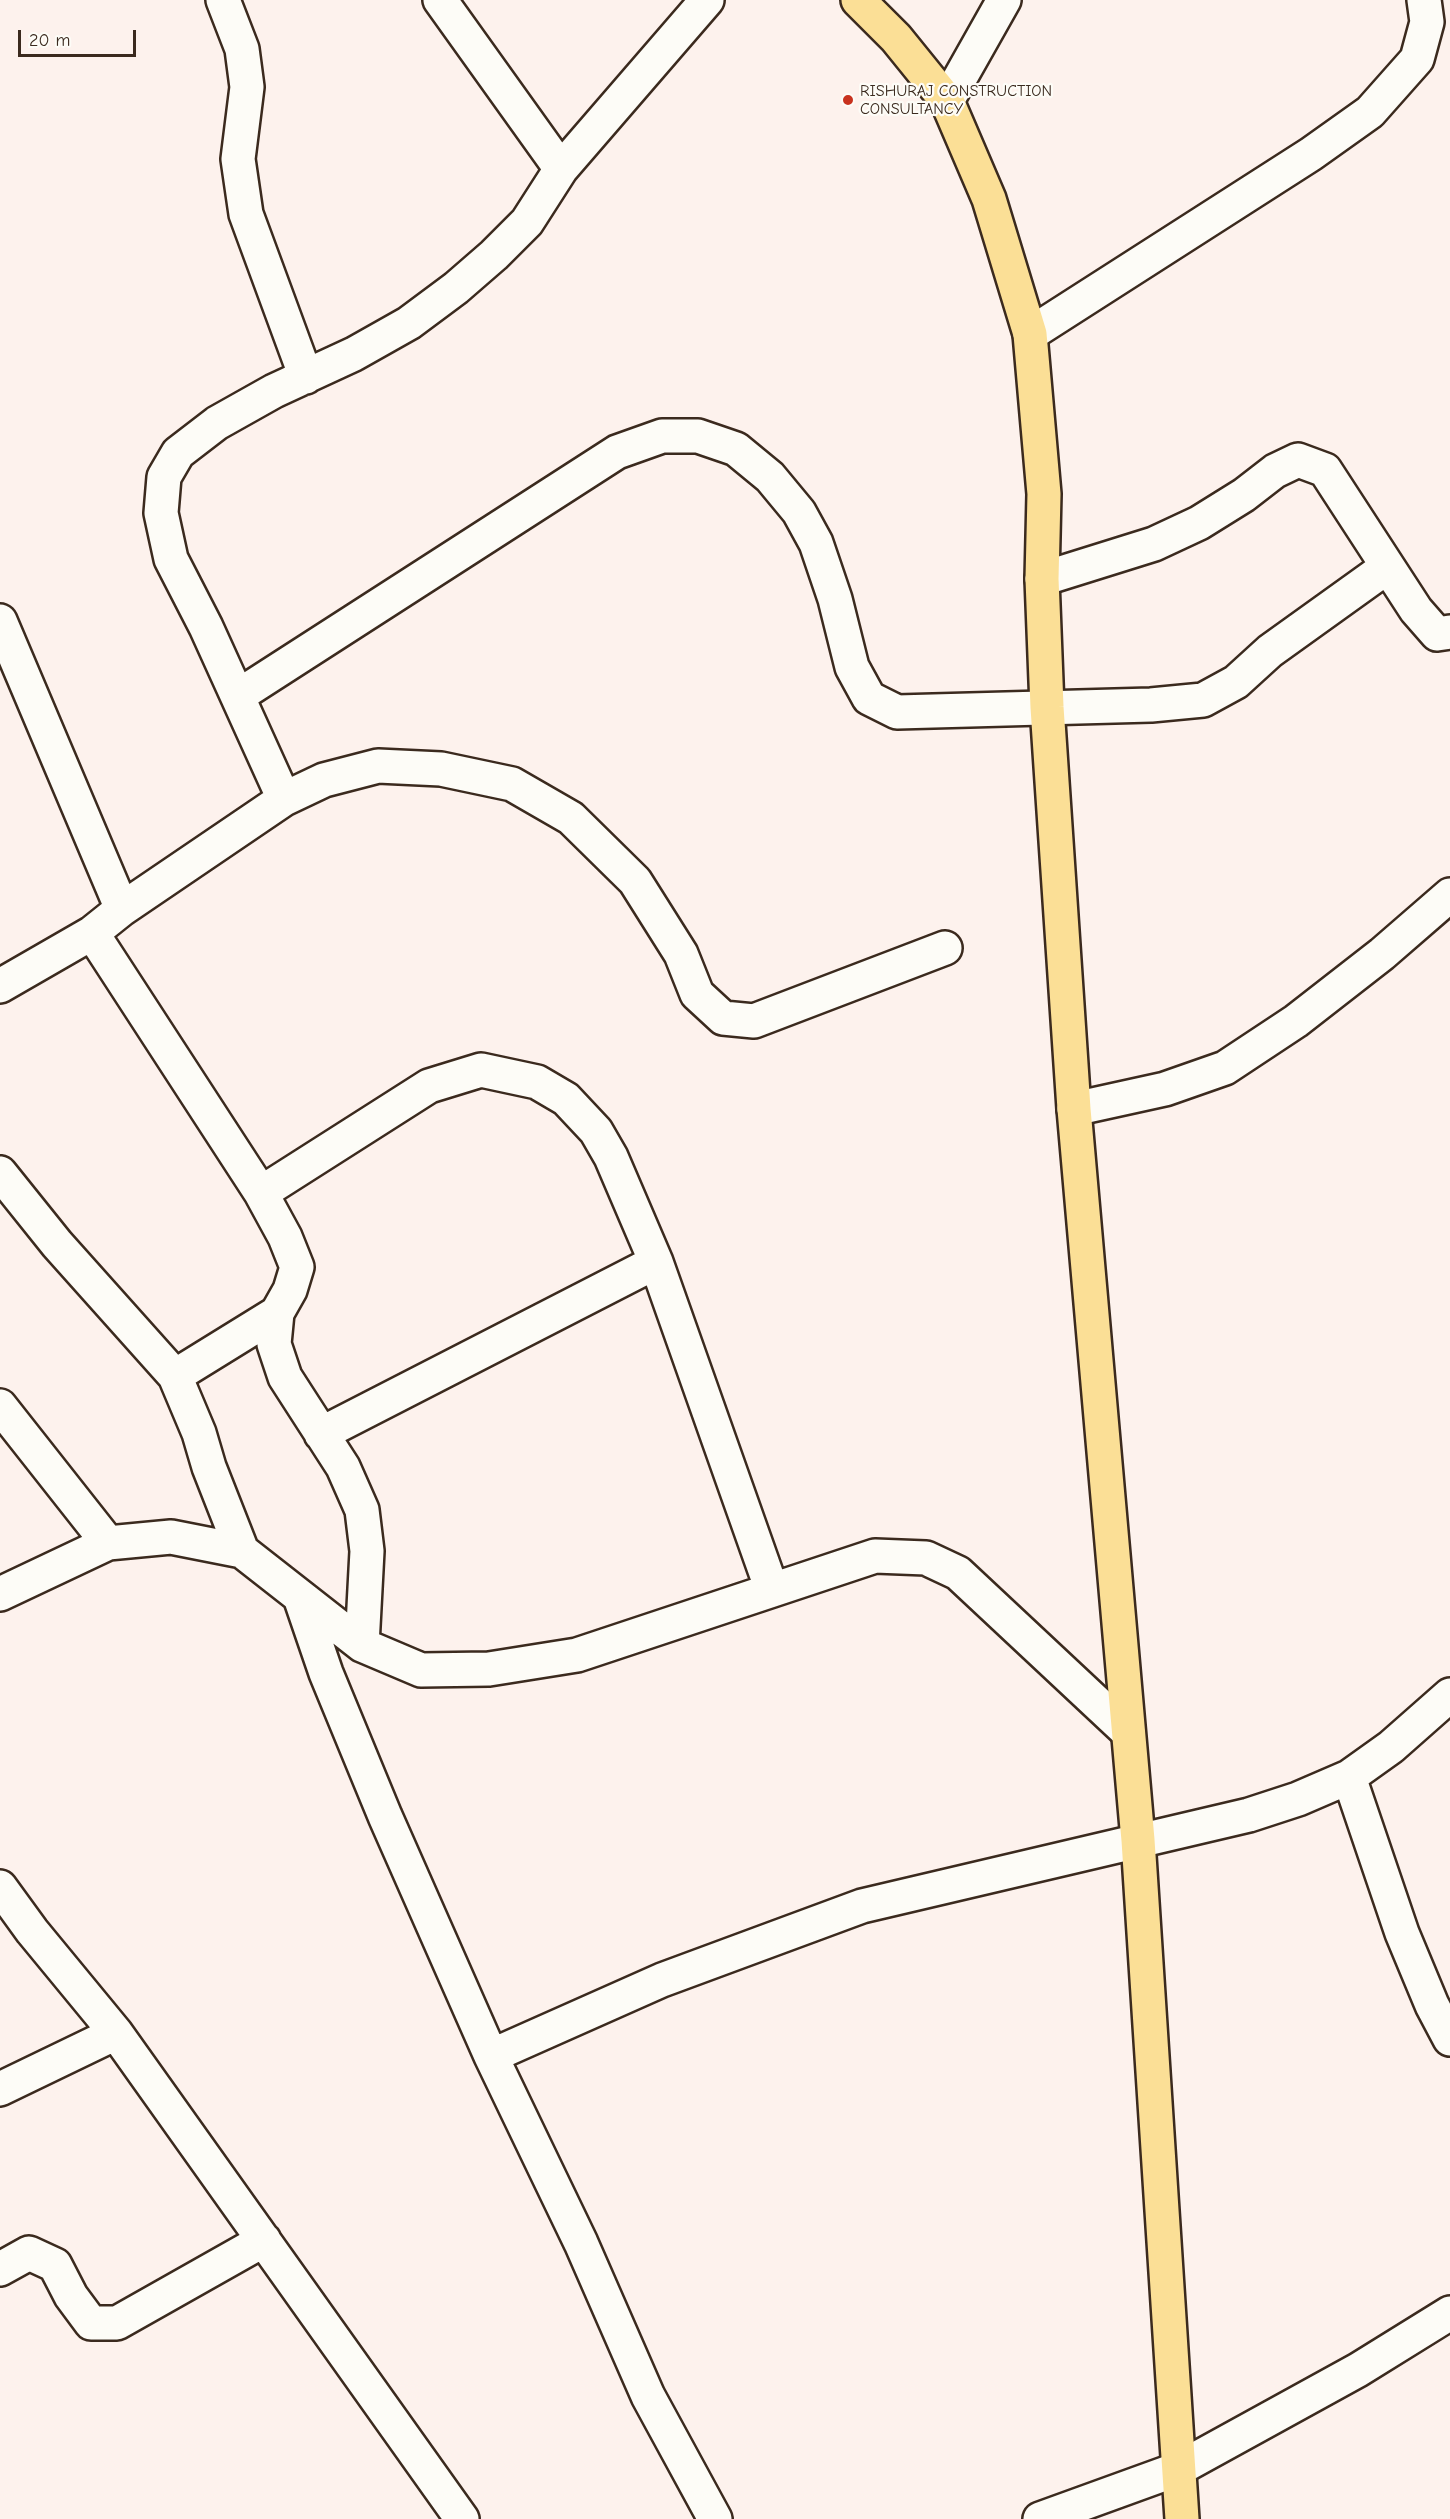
<!DOCTYPE html>
<style>
body{margin:0}
#map{position:relative;width:1450px;height:2519px;overflow:hidden;background:#fdf2ed;font-family:"Comic Neue",sans-serif}
canvas{display:block}
.scale{position:absolute;left:18px;top:30px;width:118px;height:27px;box-sizing:border-box;border:3px solid #3b2a1e;border-top:0;padding-left:8px;font-size:18px;line-height:21px;white-space:nowrap;color:#3b2a1e;-webkit-text-stroke:4px #fdfcf7;paint-order:stroke}
</style>
<div id="map">
<canvas width="1450" height="2519"></canvas>
<div class="scale">20 m</div>
</div>
<script>
const context = document.querySelector('canvas').getContext('2d');
context.lineJoin = 'round';
const shape = rows => new Path2D(rows.map(r => 'M' + r).join(''));
function trace(path, color, width, dash) { context.strokeStyle = color; context.lineWidth = width; context.lineCap = dash ? 'butt' : 'round'; context.setLineDash(dash || []); context.stroke(path); }
function label(font, color, halo, rows, align = 'center') {
  context.font = font + ' "Comic Neue",sans-serif'; context.lineWidth = 4.5; context.setLineDash([]); context.textBaseline = 'middle'; context.strokeStyle = halo; context.fillStyle = color; for (const [text, x, y, turn = 0] of rows) {
    context.save(); context.translate(x, y); context.rotate((+turn || 0) * Math.PI / 180); context.textAlign = isNaN(turn) ? turn : align; if (halo) context.strokeText(text, 0, 0); context.fillText(text, 0, 0); context.restore();
  }
}
const street = shape([
 [223,0,242,49,247,87,238,159,246,214,306,377],
 [440,0,561,169],
 [947,101,1004,0],
 [1030,334,1311,154,1370,112,1417,59,1427,22,1424,0],
 [1042,579,1154,544,1199,523,1244,495,1275,471,1298,460,1325,470,1416,610,1437,634,1450,632],
 [0,621,122,909],
 [238,696,617,452,662,436,698,436,736,449,770,477,799,512,816,543,835,599,852,667,869,698,897,712,1151,705,1203,700,1236,682,1270,651,1387,567],
 [284,799,206,627,171,559,161,513,164,477,178,453,217,423,274,391,354,354,409,323,456,288,494,255,527,222,561,169,707,0],
 [92,933,261,1193,285,1237,297,1267,290,1290,277,1313,274,1344,285,1377,343,1467,362,1510,367,1551,362,1645],
 [0,986,92,933,122,909,284,799,324,780,378,766,441,769,512,784,571,818,635,881,681,954,697,994,723,1018,754,1021,945,948],
 [1074,1109,1165,1089,1225,1068,1296,1021,1382,954,1450,895],
 [0,1173,57,1244,175,1376,199,1433,209,1467,242,1551],
 [261,1193,429,1086,481,1070,537,1082,566,1099,596,1131,611,1157,656,1262,772,1590],
 [175,1376,277,1313],
 [0,1406,108,1543],
 [321,1434,656,1262],
 [0,1594,108,1543,171,1537,242,1551,362,1645,421,1670,489,1669,577,1655,875,1556,926,1558,958,1573,1128,1732],
 [300,1597,326,1673,385,1816,491,2056,581,2243,648,2396,715,2519],
 [1349,1777,1402,1933,1432,2005,1450,2039],
 [0,1887,32,1931,116,2033,462,2519],
 [491,2056,662,1980,862,1906,1249,1815,1298,1799,1349,1777,1391,1747,1450,1695],
 [0,2089,116,2033],
 [0,2269,29,2253,55,2265,71,2296,91,2323,117,2323,264,2240],
 [1040,2519,1178,2469,1358,2370,1450,2313]
]);
const highway = shape([
 [858,0,896,38,947,101,989,199,1030,334,1044,494,1042,579,1047,707,1074,1109,1138,1840,1182,2519]
]);
trace(street, '#3b2a1e', 38);
trace(highway, '#3b2a1e', 38);
trace(street, '#fdfcf7', 33);
trace(highway, '#fbdf96', 33);
for (const [x, y, r, color] of [
 [848,100,6,"#c8321e"]
]) { const dot = new Path2D(); dot.arc(x, y, r, 0, 2 * Math.PI); context.fillStyle = color; context.fill(dot); trace(dot, '#fdfcf7', 2); }
label('16px', '#3b2a1e', '#fdfcf7', [
 ["RISHURAJ CONSTRUCTION",860,91],
 ["CONSULTANCY",860,109]
], 'left');
</script>
